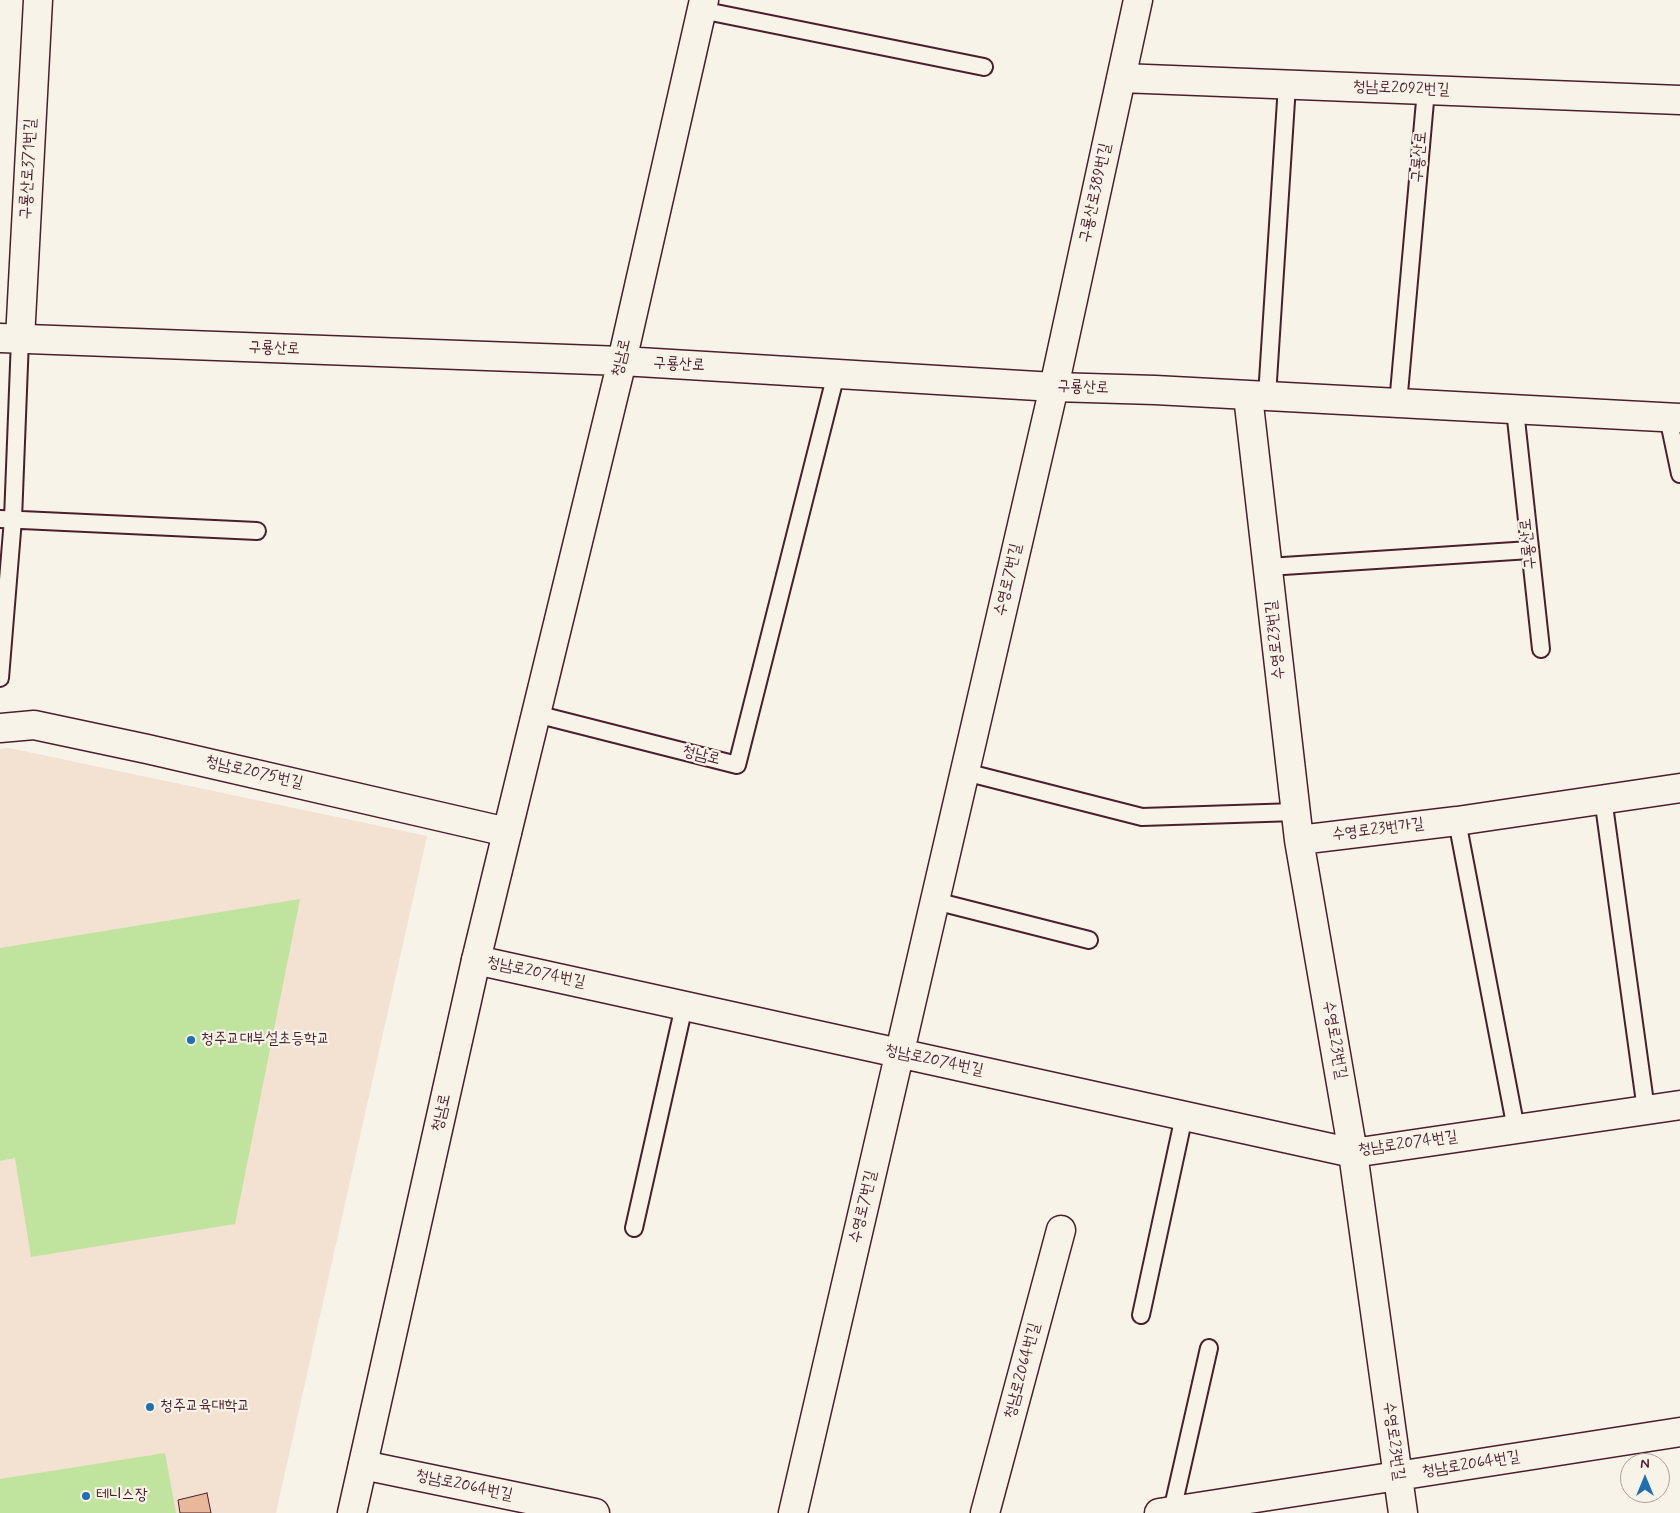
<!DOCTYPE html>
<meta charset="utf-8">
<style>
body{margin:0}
#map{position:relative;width:1680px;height:1513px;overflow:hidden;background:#f7f3e8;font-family:Mynerve,sans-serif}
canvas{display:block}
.north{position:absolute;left:1620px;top:1453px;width:50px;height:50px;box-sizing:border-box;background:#f7f3e8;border:1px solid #b29e9c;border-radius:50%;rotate:0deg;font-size:14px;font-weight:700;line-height:20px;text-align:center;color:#4a1f2b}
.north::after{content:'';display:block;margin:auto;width:18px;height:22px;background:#1f6fb2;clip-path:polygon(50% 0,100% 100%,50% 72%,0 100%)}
</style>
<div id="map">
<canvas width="1680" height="1513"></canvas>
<div class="north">N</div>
</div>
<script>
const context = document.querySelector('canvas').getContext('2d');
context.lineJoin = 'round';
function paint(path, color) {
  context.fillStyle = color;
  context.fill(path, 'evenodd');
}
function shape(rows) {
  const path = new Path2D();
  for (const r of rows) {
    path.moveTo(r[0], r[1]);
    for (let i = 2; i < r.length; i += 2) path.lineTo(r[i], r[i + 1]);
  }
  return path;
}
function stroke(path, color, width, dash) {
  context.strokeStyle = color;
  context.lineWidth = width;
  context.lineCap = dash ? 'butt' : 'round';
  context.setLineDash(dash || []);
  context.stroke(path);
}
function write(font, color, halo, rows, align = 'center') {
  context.font = font + ' Mynerve,"Poor Story",sans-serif';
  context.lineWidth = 4.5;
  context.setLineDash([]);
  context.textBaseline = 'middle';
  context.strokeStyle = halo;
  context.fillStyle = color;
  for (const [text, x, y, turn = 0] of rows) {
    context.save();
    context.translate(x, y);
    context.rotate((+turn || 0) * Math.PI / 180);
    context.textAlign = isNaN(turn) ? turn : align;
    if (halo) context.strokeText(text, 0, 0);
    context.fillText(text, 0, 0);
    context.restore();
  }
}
paint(shape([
 [9,748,427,836,276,1513,0,1513,0,749]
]), '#f3e1d1');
paint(shape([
 [300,899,235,1224,31,1257,15,1158,0,1161,0,948],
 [165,1453,176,1513,0,1513,0,1479]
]), '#c0e49e');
const building = shape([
 [207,1493,211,1513,180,1513,178,1500,207,1493]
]);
paint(building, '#e9b89a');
stroke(building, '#4a1f2b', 1);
const lane = shape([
 [701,10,984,67],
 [1267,396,1287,85],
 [1398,404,1426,90],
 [1515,410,1541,649],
 [1668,417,1680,474],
 [0,519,257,531],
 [1268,567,1530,550],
 [0,678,13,519,20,339],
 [536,714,737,765,836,374],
 [965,772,1142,817,1296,812],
 [1603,798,1646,1110],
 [1457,821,1516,1129],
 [935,901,1089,940],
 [634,1228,684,1006],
 [1141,1315,1184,1116],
 [1172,1511,1209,1348]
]);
const street = shape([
 [1121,78,1680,100],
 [20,339,38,0],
 [1248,396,1299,840,1353,1153,1403,1513],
 [0,728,34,725,147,749,507,832],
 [1299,840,1457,821,1680,788],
 [476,960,1353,1153,1680,1105],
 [363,1465,595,1513],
 [793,1513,1054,387,1138,0],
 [985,1513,1061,1230],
 [1159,1513,1680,1432]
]);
const secondary = shape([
 [0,338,622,361,1054,387,1155,390,1680,418],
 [352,1513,476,960,622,361,704,0]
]);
stroke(lane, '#4a1f2b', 20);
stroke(street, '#4a1f2b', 31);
stroke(secondary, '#4a1f2b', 31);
stroke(lane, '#f7f3e8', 16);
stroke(street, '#f7f3e8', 28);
stroke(secondary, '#f7f3e8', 28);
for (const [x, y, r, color] of [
 [191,1040,5,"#1f6fb2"],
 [150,1407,5,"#1f6fb2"],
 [86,1496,5,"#1f6fb2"]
]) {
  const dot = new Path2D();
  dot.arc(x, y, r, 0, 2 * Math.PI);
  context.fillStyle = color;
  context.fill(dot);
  stroke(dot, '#f7f3e8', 2);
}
write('16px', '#4a1f2b', '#f7f3e8', [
 ["청남로2092번길",1401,89,2],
 ["구룡산로",1420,157,-85],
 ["구룡산로371번길",29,169,-87],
 ["구룡산로389번길",1096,193,-78],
 ["구룡산로",274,349,2],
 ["청남로",622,358,-77],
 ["구룡산로",679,365,3],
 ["구룡산로",1083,388,2],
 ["구룡산로",1529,544,-96],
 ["수영로7번길",1009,580,-77],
 ["수영로23번길",1276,640,-96],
 ["청남로",701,756,14],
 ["청남로2075번길",254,773,13],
 ["수영로23번가길",1378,830,-7],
 ["청남로2074번길",536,973,12],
 ["수영로23번길",1334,1040,80],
 ["청남로2074번길",934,1061,12],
 ["청남로",442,1113,-77],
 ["청남로2074번길",1408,1144,-8],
 ["수영로7번길",864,1207,-77],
 ["청남로2064번길",1023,1371,-75],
 ["수영로23번길",1393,1441,82],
 ["청남로2064번길",1471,1465,-9],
 ["청남로2064번길",464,1486,12]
]);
write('16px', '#4a1f2b', '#f7f3e8', [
 ["청주교대부설초등학교",201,1040],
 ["청주교육대학교",160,1407],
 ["테니스장",96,1496]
], 'left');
</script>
